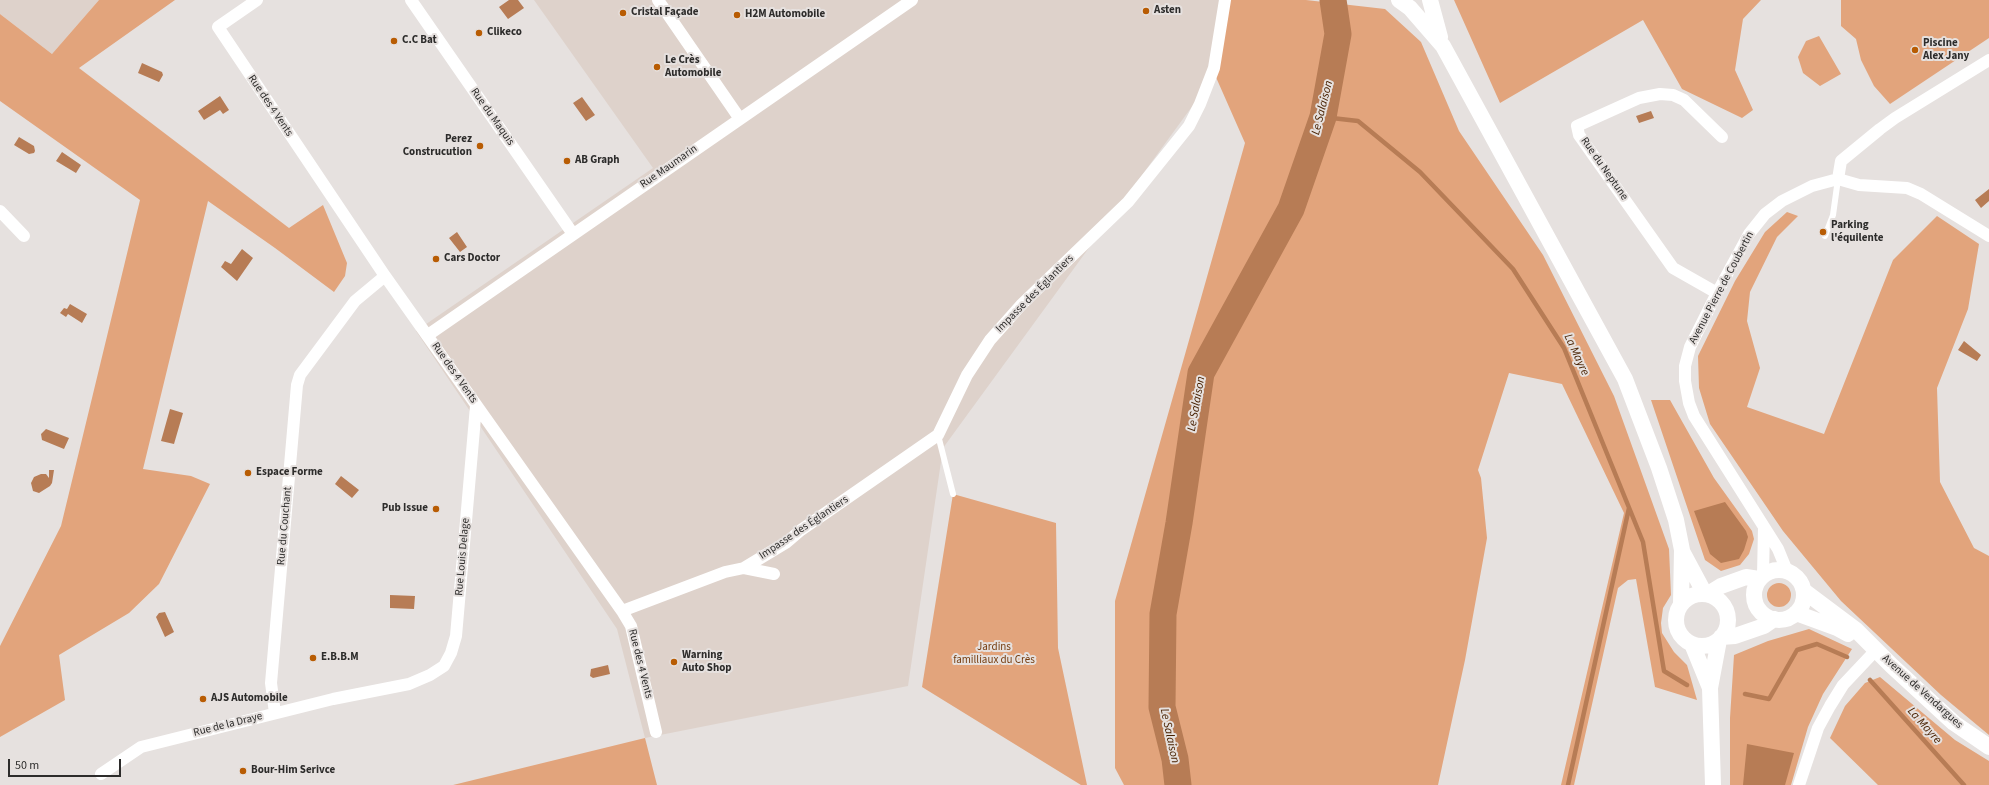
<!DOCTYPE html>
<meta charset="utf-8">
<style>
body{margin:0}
#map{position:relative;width:1989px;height:785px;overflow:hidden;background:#e6e1df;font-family:"Source Sans 3",sans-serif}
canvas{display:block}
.scale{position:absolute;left:8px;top:759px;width:113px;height:18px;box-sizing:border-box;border:2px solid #2d2c2b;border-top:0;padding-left:5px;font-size:12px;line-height:14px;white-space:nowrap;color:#2d2c2b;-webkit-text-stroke:3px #e6e1df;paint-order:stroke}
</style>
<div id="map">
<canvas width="1989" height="785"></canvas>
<div class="scale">50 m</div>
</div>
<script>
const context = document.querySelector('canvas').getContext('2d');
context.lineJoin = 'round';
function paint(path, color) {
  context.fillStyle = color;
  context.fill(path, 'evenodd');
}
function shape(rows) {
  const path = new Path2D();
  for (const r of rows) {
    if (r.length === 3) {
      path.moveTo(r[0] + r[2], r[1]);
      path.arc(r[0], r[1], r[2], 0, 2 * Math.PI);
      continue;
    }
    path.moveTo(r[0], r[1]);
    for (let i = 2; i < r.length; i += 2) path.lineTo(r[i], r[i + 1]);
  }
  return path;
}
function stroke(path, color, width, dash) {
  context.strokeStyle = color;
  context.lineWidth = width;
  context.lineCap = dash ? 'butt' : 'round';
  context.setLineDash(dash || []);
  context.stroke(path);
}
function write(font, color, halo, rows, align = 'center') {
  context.font = font + ' "Source Sans 3",sans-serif';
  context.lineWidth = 4;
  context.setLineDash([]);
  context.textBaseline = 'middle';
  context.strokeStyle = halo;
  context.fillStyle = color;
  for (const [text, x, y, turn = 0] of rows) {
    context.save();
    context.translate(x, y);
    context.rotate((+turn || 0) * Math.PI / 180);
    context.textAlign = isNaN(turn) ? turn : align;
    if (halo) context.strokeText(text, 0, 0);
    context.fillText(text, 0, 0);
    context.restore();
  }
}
paint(shape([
 [0,0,99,0,52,54,0,14],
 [534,0,1230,0,1215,75,943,448,908,686,645,738,617,629,416,331,653,168]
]), '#ded2cb');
paint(shape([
 [99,0,175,0,79,68,289,228,323,205,347,263,345,276,334,292,275,248,208,201,143,469,191,476,210,484,159,584,129,613,59,655,65,700,0,737,0,646,61,526,140,200,0,101,0,14,52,54],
 [1230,0,1306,0,1385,9,1421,42,1459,131,1543,255,1614,396,1669,549,1671,595,1663,608,1661,623,1662,633,1674,652,1687,665,1697,700,1655,687,1636,579,1628,580,1618,588,1574,785,1561,785,1624,513,1562,384,1509,373,1478,470,1481,478,1487,538,1465,660,1438,785,1124,785,1115,768,1115,601,1245,143,1215,75],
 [1454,0,1761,0,1743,19,1735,70,1753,110,1742,118,1682,89,1643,20,1500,103],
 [1841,0,1989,0,1989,38,1890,104,1874,86,1861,60,1856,39,1841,26],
 [1819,36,1841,74,1820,86,1803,73,1798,57,1806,41],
 [1787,212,1798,216,1777,237,1750,292,1747,321,1760,368,1747,407,1824,434,1893,260,1937,216,1979,244,1968,309,1937,388,1940,482,1974,548,1989,556,1989,735,1941,695,1841,601,1783,531,1710,424,1699,388,1698,356,1735,281,1765,232],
 [1651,400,1670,400,1714,478,1752,531,1754,539,1749,554,1740,565,1721,571,1705,560],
 [953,494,1056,523,1058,648,1087,785,1081,785,922,687],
 [1779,595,12],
 [1809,629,1852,649,1823,694,1808,727,1791,785,1730,785,1730,718,1734,655,1768,641],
 [1880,677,1955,740,1989,761,1989,785,1878,785,1830,738,1845,706,1865,683],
 [645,738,657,785,453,785]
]), '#e2a47c');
paint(shape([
 [509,0,518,0,524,8,508,19,499,7],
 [142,63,162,72,163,75,159,82,138,73],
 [220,96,229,110,223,114,220,110,204,120,198,111],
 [582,97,595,115,586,121,573,103],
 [1651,111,1654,118,1639,123,1636,116],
 [19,137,34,146,35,151,34,153,29,154,14,145],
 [62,152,81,165,76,173,56,161],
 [1989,189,1989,201,1981,208,1975,200],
 [457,232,467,247,460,252,449,238],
 [242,249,253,258,237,281,221,267,225,261,231,264],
 [70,304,87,314,82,323,68,314,66,317,60,313,64,308,67,309],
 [1964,341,1981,355,1977,361,1958,350],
 [170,409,183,413,174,444,161,441],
 [46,429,69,438,64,449,42,440,41,434],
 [49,470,54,470,52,483,50,486,39,493,33,491,31,483,34,477,41,474,46,474,49,478],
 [341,476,359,490,352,498,335,484],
 [1725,502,1746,531,1748,537,1744,550,1739,559,1721,563,1710,554,1694,511],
 [390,595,415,596,414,609,390,608],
 [165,612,174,632,165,637,156,617,159,613],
 [608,665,610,674,593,678,590,676,591,669],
 [1747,744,1794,753,1785,785,1743,785]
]), '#b77c55');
stroke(shape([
 [1323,117,1358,121,1420,172,1513,269,1564,348,1643,542,1664,671,1687,685],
 [1870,680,1964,785],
 [1745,694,1769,699,1797,650,1817,644,1847,657],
 [1568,785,1629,508]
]), '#b77c55', 4.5);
stroke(shape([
 [1178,785,1175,759,1162,707,1163,614,1179,523,1201,373,1291,209,1323,117,1338,34,1333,0]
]), '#b77c55', 27);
stroke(shape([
 [1825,236,1833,215,1838,179],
 [938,435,953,494]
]), '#fff', 6);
stroke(shape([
 [257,0,218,27,385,276,622,611,631,626,656,732],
 [411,0,573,234],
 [658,0,740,119],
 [1838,179,1841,161,1880,129,1895,118,1989,60],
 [0,211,24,236],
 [1717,293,1673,268,1579,135,1577,126,1639,98,1660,94,1673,95,1684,100,1722,137],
 [428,335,912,0],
 [744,568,787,542,801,530,938,435,967,375,990,340,1022,304,1128,202,1189,126,1200,104,1214,68,1225,0],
 [1787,571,1778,549,1694,416,1689,403,1685,381,1685,366,1690,347,1717,293,1749,234,1765,214,1782,201,1812,186,1838,179,1859,185,1907,188,1921,194,1989,236],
 [1763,575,1764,528],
 [622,611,725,572,744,568,774,574],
 [275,713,271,683,297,385,300,375,355,301,385,276],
 [101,774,141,747,333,699,409,684,430,675,444,666,451,653,456,636,476,406],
 [1799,785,1818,728,1830,706,1843,685,1876,650]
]), '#fff', 12);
stroke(shape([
 [1399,0,1410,8,1443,46,1625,379,1659,468,1676,520,1682,550,1681,604],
 [1430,0,1440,37],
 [1683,553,1705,594],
 [1779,595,25],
 [1804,591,1856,630,1892,666,1954,723,1989,747],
 [1708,594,1721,586,1746,577,1759,579],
 [1702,620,26],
 [1796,613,1837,628,1848,634],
 [1721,637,1735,636,1764,626,1774,619],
 [1692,644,1710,688],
 [1713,785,1710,688,1719,640]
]), '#fff', 16);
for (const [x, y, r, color] of [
 [1146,11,4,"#b85c03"],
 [623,13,4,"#b85c03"],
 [737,15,4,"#b85c03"],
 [479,33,4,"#b85c03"],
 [394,41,4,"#b85c03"],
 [1915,50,4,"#b85c03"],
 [657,67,4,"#b85c03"],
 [480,146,4,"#b85c03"],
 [567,161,4,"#b85c03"],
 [1823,232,4,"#b85c03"],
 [436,259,4,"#b85c03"],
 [248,473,4,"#b85c03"],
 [436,509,4,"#b85c03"],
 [313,658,4,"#b85c03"],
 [674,662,4,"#b85c03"],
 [203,699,4,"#b85c03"],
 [243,771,4,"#b85c03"]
]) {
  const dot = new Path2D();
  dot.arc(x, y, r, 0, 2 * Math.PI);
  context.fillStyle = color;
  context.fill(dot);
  stroke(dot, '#e6e1df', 1.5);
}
write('bold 11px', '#2d2c2b', '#e6e1df', [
 ["Asten",1154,11],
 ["Cristal Façade",631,13],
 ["H2M Automobile",745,15],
 ["Clikeco",487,33],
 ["C.C Bat",402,41],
 ["Piscine",1923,44],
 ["Alex Jany",1923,57],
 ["Le Crès",665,61],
 ["Automobile",665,74],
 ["Perez",472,140,"right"],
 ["Construcution",472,153,"right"],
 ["AB Graph",575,161],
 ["Parking",1831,226],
 ["l'équilente",1831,239],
 ["Cars Doctor",444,259],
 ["Espace Forme",256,473],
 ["Pub Issue",428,509,"right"],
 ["Warning",682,656],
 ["Auto Shop",682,669],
 ["E.B.B.M",321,658],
 ["AJS Automobile",211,699],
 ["Bour-Him Serivce",251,771]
], 'left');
write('11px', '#2d2c2b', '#e6e1df', [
 ["Rue des 4 Vents",270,106,56],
 ["Rue du Maquis",492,117,55],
 ["Rue Maumarin",669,167,-35],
 ["Rue du Neptune",1604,169,55],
 ["Avenue Pierre de Coubertin",1722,288,-62],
 ["Impasse des Églantiers",1035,294,-45],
 ["Rue des 4 Vents",454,373,55],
 ["Rue du Couchant",285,526,-85],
 ["Impasse des Églantiers",804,528,-34],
 ["Rue Louis Delage",463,557,-85],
 ["Rue des 4 Vents",640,664,76],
 ["Avenue de Vendargues",1922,692,42],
 ["Rue de la Draye",228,725,-14]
]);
write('11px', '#753c0e', '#e6e1df', [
 ["Jardins",994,648],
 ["familliaux du Crès",994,661]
]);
write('italic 12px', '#482101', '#e6e1df', [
 ["Le Salaison",1323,108,-76],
 ["La Mayre",1576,355,65],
 ["Le Salaison",1197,404,-80],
 ["La Mayre",1924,726,48],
 ["Le Salaison",1169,736,78]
]);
</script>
